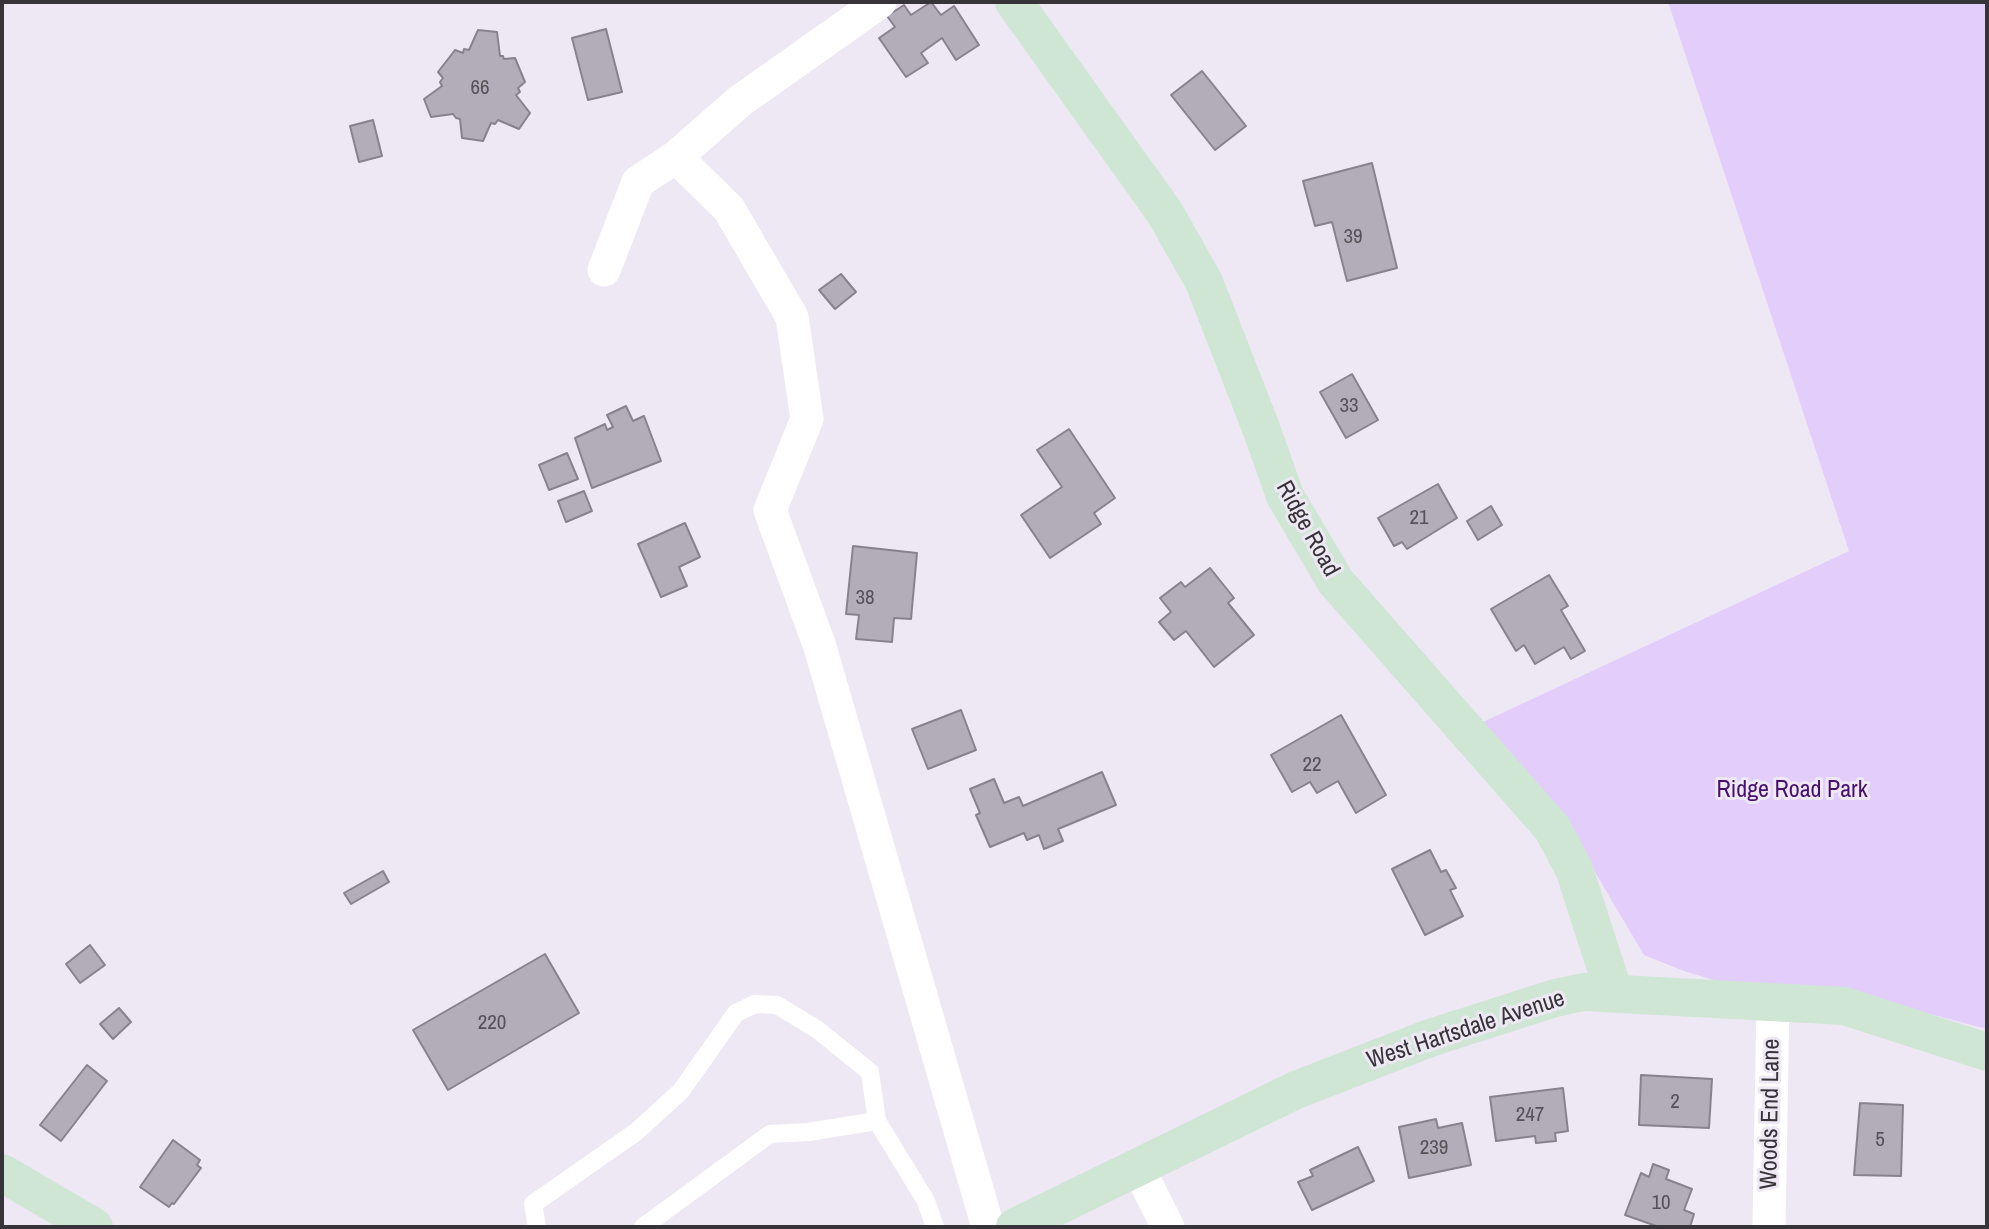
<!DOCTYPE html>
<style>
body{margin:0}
#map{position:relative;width:1989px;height:1229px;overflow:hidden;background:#eee8f5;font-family:"Archivo Narrow",sans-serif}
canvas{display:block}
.frame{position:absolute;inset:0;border:4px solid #363439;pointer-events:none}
</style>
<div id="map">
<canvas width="1989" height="1229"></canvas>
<div class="frame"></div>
</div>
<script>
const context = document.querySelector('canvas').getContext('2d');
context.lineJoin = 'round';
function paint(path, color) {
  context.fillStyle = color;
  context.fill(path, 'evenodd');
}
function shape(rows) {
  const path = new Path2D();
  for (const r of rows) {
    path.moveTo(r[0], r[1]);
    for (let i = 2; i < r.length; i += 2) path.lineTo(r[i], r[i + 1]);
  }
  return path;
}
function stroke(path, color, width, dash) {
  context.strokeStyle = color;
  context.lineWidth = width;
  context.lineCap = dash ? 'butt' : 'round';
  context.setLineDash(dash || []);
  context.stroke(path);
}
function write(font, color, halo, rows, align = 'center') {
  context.font = font + ' "Archivo Narrow",sans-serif';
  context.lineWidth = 6;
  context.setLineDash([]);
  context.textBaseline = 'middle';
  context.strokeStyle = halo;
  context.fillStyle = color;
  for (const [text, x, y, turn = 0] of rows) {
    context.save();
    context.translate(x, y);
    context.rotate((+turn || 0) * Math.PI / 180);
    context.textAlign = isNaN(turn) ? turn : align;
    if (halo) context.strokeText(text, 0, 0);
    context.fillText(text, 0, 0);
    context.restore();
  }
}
paint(shape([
 [1668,2,1987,2,1987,1029,1870,998,1727,984,1684,971,1644,955,1579,845,1483,722,1849,551]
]), '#e2cdfb');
const building = shape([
 [931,2,941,15,954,6,979,45,956,60,942,38,921,53,928,63,906,77,879,38,895,27,887,16,904,5,911,15,931,2],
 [606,29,622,92,588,100,572,38,606,29],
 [478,30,497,32,500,56,503,56,504,59,515,58,525,82,518,88,520,92,516,95,530,113,519,129,498,120,495,124,491,123,483,141,462,138,460,119,456,118,453,114,431,117,424,99,442,86,440,82,443,78,438,72,455,50,463,53,464,49,469,50,478,30],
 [1202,71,1246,126,1215,150,1171,95,1202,71],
 [373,120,382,156,359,162,350,126,373,120],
 [1372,163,1397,268,1347,281,1332,222,1315,226,1303,181,1372,163],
 [841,274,856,292,835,309,819,290,841,274],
 [1352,374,1378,420,1346,438,1320,392,1352,374],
 [626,406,633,421,644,416,661,461,592,488,575,438,605,424,607,430,613,427,607,415,626,406],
 [1069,429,1115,498,1094,513,1101,524,1050,558,1021,515,1062,487,1037,450,1069,429],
 [567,453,578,479,549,490,539,465,567,453],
 [1438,484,1457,518,1407,549,1402,542,1394,546,1378,518,1438,484],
 [584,491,592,511,566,522,558,501,584,491],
 [1491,506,1502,525,1478,540,1467,521,1491,506],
 [685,523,700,557,679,567,687,586,661,597,638,544,685,523],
 [853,546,917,553,911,619,894,618,892,642,856,639,859,615,846,614,853,546],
 [1210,568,1234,598,1228,603,1254,635,1214,667,1186,631,1174,640,1159,622,1171,612,1160,598,1181,582,1185,587,1210,568],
 [1549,575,1568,606,1561,610,1585,651,1571,659,1564,647,1535,664,1524,645,1516,651,1491,609,1549,575],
 [961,710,976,750,928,769,912,729,961,710],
 [1341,715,1386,795,1356,813,1338,781,1317,793,1310,782,1292,792,1271,755,1341,715],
 [1102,772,1116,805,1058,829,1063,841,1044,849,1039,835,1027,840,1024,833,990,847,976,815,980,813,970,789,994,779,1004,803,1019,797,1023,806,1102,772],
 [1430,850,1441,872,1446,870,1456,888,1450,890,1463,916,1425,935,1392,869,1430,850],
 [383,871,389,882,351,904,344,893,383,871],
 [90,945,105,965,80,983,66,964,90,945],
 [545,954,579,1013,448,1090,413,1030,545,954],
 [119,1008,131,1022,113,1039,100,1024,119,1008],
 [87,1065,107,1081,61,1141,40,1125,87,1065],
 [1641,1075,1712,1079,1709,1128,1639,1125,1641,1075],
 [1563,1088,1568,1131,1555,1133,1556,1141,1536,1143,1535,1136,1496,1141,1490,1097,1563,1088],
 [1860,1103,1903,1105,1901,1176,1854,1175,1860,1103],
 [1436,1119,1438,1128,1462,1123,1471,1165,1409,1178,1399,1127,1436,1119],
 [173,1140,200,1160,197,1165,201,1168,174,1204,172,1203,169,1207,140,1187,173,1140],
 [1358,1147,1374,1181,1312,1210,1298,1182,1313,1176,1310,1170,1358,1147],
 [1653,1164,1669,1170,1666,1179,1692,1189,1684,1210,1694,1214,1690,1227,1659,1227,1625,1215,1641,1173,1649,1177,1653,1164]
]);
paint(building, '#b2adb9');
stroke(building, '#87828e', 2);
stroke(shape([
 [537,1227,533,1204,636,1132,681,1091,736,1013,755,1004,777,1005,818,1030,870,1072,877,1121,926,1201,935,1227],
 [643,1227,770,1134,808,1132,877,1121]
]), '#fff', 18);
stroke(shape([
 [676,157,729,209,792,317,807,419,770,510,820,647,988,1227],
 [604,270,638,182,676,157,740,101,880,2],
 [1138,1168,1168,1227],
 [1769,1227,1773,1001]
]), '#fff', 33);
stroke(shape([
 [1014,2,1165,213,1204,282,1261,428,1285,496,1336,582,1552,828,1574,869,1614,993],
 [2,1173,94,1227],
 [1015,1227,1296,1090,1430,1038,1555,998,1584,992,1844,1006,1987,1052]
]), '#d0e6d4', 38);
write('21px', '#555259', null, [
 ["66",480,88],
 ["39",1353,237],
 ["33",1349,406],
 ["21",1419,518],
 ["38",865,598],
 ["22",1312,765],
 ["220",492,1023],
 ["2",1675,1102],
 ["247",1530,1115],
 ["5",1880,1140],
 ["239",1434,1148],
 ["10",1661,1203]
]);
write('24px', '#363439', '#eee8f5', [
 ["Ridge Road",1307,529,61],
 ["West Hartsdale Avenue",1466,1030,-18],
 ["Woods End Lane",1771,1114,-89]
]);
write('24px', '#48106e', '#eee8f5', [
 ["Ridge Road Park",1792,791]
]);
</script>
